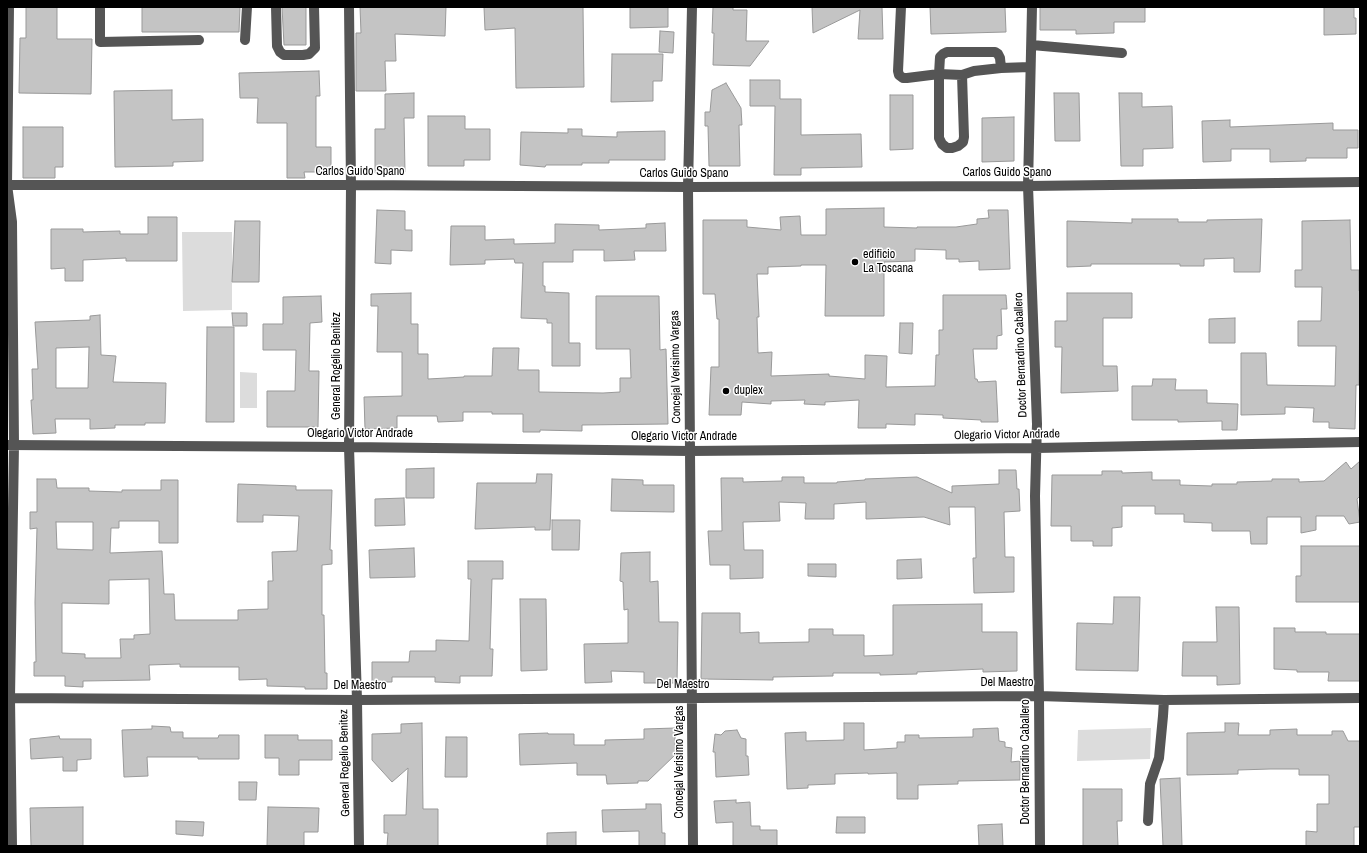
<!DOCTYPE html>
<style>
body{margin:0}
#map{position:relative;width:1367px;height:853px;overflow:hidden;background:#fff;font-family:"Archivo Narrow",sans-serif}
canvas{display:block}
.frame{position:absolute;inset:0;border:8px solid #000;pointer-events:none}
</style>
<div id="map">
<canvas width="1367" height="853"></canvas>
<div class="frame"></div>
</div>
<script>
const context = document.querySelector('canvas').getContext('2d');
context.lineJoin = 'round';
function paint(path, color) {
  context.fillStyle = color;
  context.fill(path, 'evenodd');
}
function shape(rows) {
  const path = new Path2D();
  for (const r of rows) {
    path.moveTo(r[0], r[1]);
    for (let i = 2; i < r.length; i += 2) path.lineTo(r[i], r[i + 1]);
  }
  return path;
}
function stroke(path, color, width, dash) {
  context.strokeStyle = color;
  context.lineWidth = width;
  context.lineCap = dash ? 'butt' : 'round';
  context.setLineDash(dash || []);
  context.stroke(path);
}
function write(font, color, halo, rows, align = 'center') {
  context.font = font + ' "Archivo Narrow",sans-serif';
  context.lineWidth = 3;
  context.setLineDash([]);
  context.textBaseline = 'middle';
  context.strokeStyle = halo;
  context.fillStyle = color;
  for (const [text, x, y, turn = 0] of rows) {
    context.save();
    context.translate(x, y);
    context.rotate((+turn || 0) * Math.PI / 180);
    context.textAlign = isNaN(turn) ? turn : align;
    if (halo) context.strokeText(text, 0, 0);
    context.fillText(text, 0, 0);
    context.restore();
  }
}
paint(shape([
 [182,232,232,232,232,310,183,311],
 [240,372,257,373,257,408,240,408],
 [1151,728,1150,759,1077,761,1078,730]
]), '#dcdcdc');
const building = shape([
 [26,7,57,7,57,39,92,39,91,94,19,93,20,38,26,38,26,7],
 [142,7,240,7,239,32,142,32,142,7],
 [282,7,306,7,306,45,284,45,282,7],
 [360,7,446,7,445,36,395,34,396,61,385,61,386,91,356,91,356,33,361,33,360,7],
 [484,7,583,7,584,87,516,88,515,28,485,30,484,7],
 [630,7,668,7,668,27,630,28,630,7],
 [713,7,733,7,733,10,747,10,746,41,769,41,750,66,713,65,714,33,712,33,713,7],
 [812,7,882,7,883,39,858,39,860,10,813,33,812,7],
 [930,7,1005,7,1006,32,931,34,930,7],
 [1040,7,1145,7,1145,22,1114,22,1114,33,1076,34,1076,30,1040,30,1040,7],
 [1324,7,1354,7,1354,18,1356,18,1356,34,1324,35,1324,7],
 [660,31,674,32,673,53,659,52,660,31],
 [612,54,663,54,662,81,653,81,653,101,611,102,612,54],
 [319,71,320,96,316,96,316,147,331,147,331,172,304,172,305,178,287,178,287,123,257,123,258,98,240,98,239,73,319,71],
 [750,80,780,80,780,99,801,99,801,135,861,134,862,167,801,168,801,175,774,175,775,106,750,106,750,80],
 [726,83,741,108,742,125,739,125,740,166,709,166,708,126,705,126,705,112,710,112,712,90,726,83],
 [172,90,172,120,203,119,203,161,173,162,173,166,115,167,114,91,172,90],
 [414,93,414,118,404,118,405,172,375,173,375,129,385,129,385,94,414,93],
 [1054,93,1079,93,1080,141,1055,141,1054,93],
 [1119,93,1142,93,1142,107,1172,106,1173,148,1143,149,1143,166,1121,166,1119,93],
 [890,95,913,95,913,149,890,150,890,95],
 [428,116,465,116,465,129,490,129,490,160,464,160,464,166,428,166,428,116],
 [1014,117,1014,161,982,162,982,118,1014,117],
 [1230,120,1230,127,1333,123,1333,130,1358,130,1358,148,1347,148,1347,158,1306,158,1306,161,1270,162,1270,149,1231,149,1231,161,1203,162,1202,121,1230,120],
 [23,127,63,127,63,167,55,167,55,178,23,178,23,127],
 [568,129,582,129,582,136,617,137,617,132,665,131,665,160,609,160,609,163,582,163,582,165,546,165,545,167,520,165,521,132,568,133,568,129],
 [884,208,884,227,917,228,917,227,956,227,977,224,977,219,989,218,988,210,1008,210,1010,269,979,270,979,261,959,262,959,259,946,259,946,250,915,249,915,261,884,262,884,316,825,316,826,265,801,265,801,266,768,267,768,274,757,274,759,317,757,317,758,353,772,352,771,376,829,374,829,376,865,379,865,355,887,356,886,387,935,386,936,355,939,355,939,330,943,330,943,295,1006,295,1007,309,1001,309,1002,335,997,336,997,349,973,349,975,379,977,379,978,382,996,381,998,422,981,422,981,420,943,418,943,415,915,414,915,425,886,424,886,428,858,428,859,400,825,402,825,405,804,404,805,400,771,401,771,404,742,402,741,415,709,415,711,367,719,367,719,319,717,319,715,294,703,294,703,220,747,220,747,227,781,230,780,217,800,216,801,235,826,235,826,209,884,208],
 [377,210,405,211,405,230,412,230,412,251,391,250,391,264,375,263,377,210],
 [148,217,177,217,177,261,126,261,126,258,83,260,83,281,65,281,65,268,51,269,51,229,83,229,83,232,120,231,120,234,148,234,148,217],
 [1132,219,1178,219,1178,222,1207,222,1207,220,1262,219,1260,272,1234,272,1234,258,1204,259,1204,266,1180,266,1180,264,1091,264,1091,266,1067,267,1067,221,1132,223,1132,219],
 [1350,220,1351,270,1359,270,1359,291,1360,291,1359,385,1356,385,1355,429,1329,428,1329,422,1313,422,1314,408,1285,407,1285,414,1241,415,1241,353,1266,353,1267,385,1335,386,1336,346,1298,346,1298,321,1321,321,1322,287,1295,287,1295,270,1302,270,1302,221,1350,220],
 [235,221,260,221,259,282,232,282,235,221],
 [665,223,666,251,634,251,635,260,604,261,604,250,573,250,573,262,543,262,543,286,545,286,545,292,569,293,569,343,580,343,580,366,552,366,552,323,547,323,547,319,521,318,523,263,515,263,514,259,485,260,485,264,450,265,451,226,485,226,485,240,514,239,514,244,555,243,555,224,599,225,599,230,646,228,646,224,665,223],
 [411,293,411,324,418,324,418,354,428,354,428,379,464,377,464,376,492,376,493,348,519,348,518,370,539,370,539,392,603,393,620,392,620,378,631,378,630,349,596,349,596,296,659,296,660,350,666,349,668,424,582,425,582,431,540,430,540,432,523,432,523,414,492,414,492,412,463,412,463,421,438,422,437,416,397,416,397,428,365,429,364,397,402,396,402,352,377,352,378,306,371,306,371,294,411,293],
 [1067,293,1132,293,1132,318,1103,318,1103,366,1117,366,1118,391,1061,393,1062,347,1055,347,1055,321,1067,321,1067,293],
 [321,296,322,322,310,323,309,371,319,371,318,427,267,427,267,391,295,391,296,350,263,350,263,324,283,324,283,297,321,296],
 [232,313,247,313,247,326,233,326,232,313],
 [100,315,101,355,116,356,113,382,166,383,165,423,145,423,145,425,115,425,115,428,90,429,90,419,55,419,56,433,33,434,31,400,33,400,32,369,38,369,35,322,90,320,90,316,100,315],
 [89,347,88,388,56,388,56,348,89,347],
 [1235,318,1235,343,1209,343,1209,319,1235,318],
 [900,323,913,323,912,354,899,353,900,323],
 [207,327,234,327,234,422,206,422,207,327],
 [1153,379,1176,379,1175,390,1207,390,1207,403,1238,404,1237,430,1222,430,1222,421,1178,422,1178,420,1132,420,1132,386,1152,386,1153,379],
 [1360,461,1360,496,1357,499,1360,522,1349,524,1344,516,1316,516,1316,530,1301,533,1301,517,1267,517,1267,544,1251,544,1250,531,1212,531,1212,523,1184,522,1184,514,1155,514,1155,506,1122,506,1122,527,1112,528,1112,546,1093,546,1093,541,1071,541,1071,526,1051,526,1052,475,1102,475,1102,471,1122,471,1122,473,1152,472,1152,480,1180,480,1180,485,1212,486,1212,484,1237,484,1237,482,1272,481,1272,479,1299,479,1299,482,1324,481,1346,462,1351,469,1360,461],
 [434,468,434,498,406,498,406,469,434,468],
 [999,470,1016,470,1017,489,1019,489,1020,511,1004,512,1005,557,1014,557,1014,592,974,593,973,558,976,558,975,507,949,507,950,525,924,517,866,519,866,502,834,504,834,519,805,519,806,503,779,502,780,521,743,522,744,550,763,550,763,578,730,579,730,565,710,565,708,531,722,531,721,478,743,478,743,482,782,481,782,477,804,477,804,483,837,483,837,482,865,480,865,479,917,477,952,493,952,486,999,484,999,470],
 [537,474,552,474,550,530,535,530,535,527,475,529,477,483,536,483,537,474],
 [37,479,56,479,57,488,89,488,89,491,122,492,122,490,161,490,161,480,178,480,178,543,159,543,159,521,119,521,119,528,111,528,110,553,162,551,164,594,174,594,175,620,238,620,238,610,268,609,268,581,273,581,272,552,297,551,299,516,263,515,263,522,237,522,238,484,296,486,296,490,332,490,330,550,332,550,332,564,322,565,322,615,324,615,325,673,327,673,327,689,305,689,305,687,267,686,267,679,239,680,239,667,180,667,180,664,149,665,150,680,83,681,83,687,65,686,65,676,34,676,34,662,36,662,35,602,37,528,30,529,30,512,37,512,37,479],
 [56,522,93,522,93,550,57,549,56,522],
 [149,579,150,634,134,635,134,639,120,639,121,658,85,658,85,654,62,653,62,603,109,604,109,580,149,579],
 [612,479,643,480,643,485,674,485,674,512,611,511,612,479],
 [404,498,405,525,375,526,375,499,404,498],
 [552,520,580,520,579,550,552,550,552,520],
 [1301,546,1360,546,1360,602,1296,602,1296,576,1301,576,1301,546],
 [414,548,415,577,370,578,369,550,414,548],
 [650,552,650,582,658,581,659,622,678,622,677,683,644,683,644,672,611,671,612,682,585,683,584,644,628,643,628,609,624,610,623,582,620,581,621,553,650,552],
 [921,559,922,578,897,579,897,560,921,559],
 [468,561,503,561,503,579,492,579,490,649,493,649,492,676,460,676,460,683,435,682,435,677,392,677,392,682,372,682,372,662,409,662,410,651,436,651,436,640,469,641,471,579,468,579,468,561],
 [808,564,836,564,836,577,808,576,808,564],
 [1114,597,1140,597,1138,671,1076,670,1077,623,1113,624,1114,597],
 [520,599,546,599,547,670,521,671,520,599],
 [982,604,982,632,1017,632,1017,671,983,672,983,669,917,672,917,674,880,675,880,673,833,673,833,676,773,677,773,680,701,679,702,613,740,613,740,633,759,632,759,643,809,642,809,629,833,629,833,635,864,635,864,656,893,655,893,605,982,604],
 [1216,607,1239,607,1240,684,1217,685,1217,676,1182,676,1183,642,1217,642,1216,607],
 [1274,628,1295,628,1295,632,1326,632,1326,634,1360,634,1360,681,1328,681,1329,672,1297,672,1297,670,1274,669,1274,628],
 [422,723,423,809,438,809,438,846,387,846,388,833,384,833,384,815,406,815,408,768,392,782,372,760,372,734,401,733,401,724,422,723],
 [844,723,864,723,864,750,897,748,897,742,905,742,905,735,919,735,919,738,973,737,973,729,998,728,999,741,1005,742,1005,747,1012,748,1011,762,1020,761,1020,780,958,781,958,784,918,785,918,799,897,799,897,773,868,774,868,773,835,774,835,784,808,785,808,788,787,789,785,733,806,732,806,741,844,740,844,723],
 [1225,723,1239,723,1238,735,1270,735,1270,730,1297,729,1297,735,1332,735,1332,731,1343,731,1348,741,1360,741,1360,827,1354,827,1354,846,1306,846,1306,831,1317,832,1317,804,1329,804,1329,775,1299,775,1299,769,1270,769,1238,770,1238,774,1187,775,1187,733,1225,732,1225,723],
 [152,726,170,727,171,732,183,732,183,738,218,738,219,735,239,735,239,759,198,759,198,757,147,757,148,776,124,777,122,730,152,729,152,726],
 [675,728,675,755,648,781,638,781,638,783,607,784,606,775,577,775,577,763,520,765,519,734,548,733,548,734,574,734,574,745,605,745,605,740,644,739,644,729,675,728],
 [737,730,741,738,746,739,746,756,748,756,749,775,716,777,715,752,713,752,715,734,721,735,725,731,737,730],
 [265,735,298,735,298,740,332,740,332,760,299,760,299,775,279,775,279,758,265,758,265,735],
 [59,736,60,739,91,739,91,759,77,760,77,771,63,771,63,757,31,759,30,739,59,736],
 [446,737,467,737,467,777,445,777,446,737],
 [1180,778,1182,846,1163,846,1160,779,1180,778],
 [239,782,257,782,256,800,239,800,239,782],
 [1083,789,1122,789,1122,821,1117,821,1118,846,1083,846,1083,789],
 [736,800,736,803,750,802,751,826,760,826,760,830,777,830,777,846,733,846,733,822,716,823,714,801,736,800],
 [646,804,661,804,662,833,665,833,665,846,639,846,639,831,603,832,602,810,646,809,646,804],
 [83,807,83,846,31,846,30,808,83,807],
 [268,807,319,808,318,832,304,832,304,846,267,846,268,807],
 [837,817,865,817,865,833,836,833,837,817],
 [176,821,204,822,203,836,176,834,176,821],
 [1002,824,1003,846,979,846,978,825,1002,824],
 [576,832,576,846,547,846,547,833,576,832]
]);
paint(building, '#c4c4c4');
stroke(building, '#999', 1);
stroke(shape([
 [9,7,7,185,12,222,14,445,10,698,12,846],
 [100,7,100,42,199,40],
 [276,7,277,46,280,52,284,55,303,55,309,54,315,48,314,7],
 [349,7,351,185,349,447,357,700,359,846],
 [692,7,688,187,693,846],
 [901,7,898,71,899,75,903,78,907,78,939,74,962,75,974,71,1001,68,1000,58,998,54,995,52,947,52,943,54,940,57,939,74,939,138,942,144,947,148,952,148,958,146,963,142,964,137,962,75],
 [1032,7,1028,186,1037,424,1035,496,1039,696,1040,846],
 [245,40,247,7],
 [1032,45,1122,53],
 [1001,68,1030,67],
 [7,185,351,185,688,187,1028,186,1360,182],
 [7,445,349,447,690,451,1036,448,1360,442],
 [7,698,357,700,1039,696,1164,700,1360,698],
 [1148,821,1150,784,1159,758,1163,716,1164,700]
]), '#555', 10);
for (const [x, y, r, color] of [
 [855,262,4,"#000"],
 [726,391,4,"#000"]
]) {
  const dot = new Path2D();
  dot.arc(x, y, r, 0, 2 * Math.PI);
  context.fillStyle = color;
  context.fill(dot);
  stroke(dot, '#fff', 1.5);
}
write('12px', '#000', '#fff', [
 ["Carlos Guido Spano",360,172],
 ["Carlos Guido Spano",1007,173],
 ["Carlos Guido Spano",684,174],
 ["Doctor Bernardino Caballero",1021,355,-92],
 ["General Rogelio Benitez",337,366,-90],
 ["Concejal Verisimo Vargas",676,367,-91],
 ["Olegario Victor Andrade",360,434],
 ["Olegario Victor Andrade",1007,435,-1],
 ["Olegario Victor Andrade",684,437],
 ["Del Maestro",1007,683],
 ["Del Maestro",683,685],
 ["Del Maestro",360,686],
 ["Concejal Verisimo Vargas",680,762,-90],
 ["Doctor Bernardino Caballero",1026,762,-90],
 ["General Rogelio Benitez",345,763,-91]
]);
write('12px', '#000', '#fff', [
 ["edificio",863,255],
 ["La Toscana",863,269],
 ["duplex",734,391]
], 'left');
</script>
